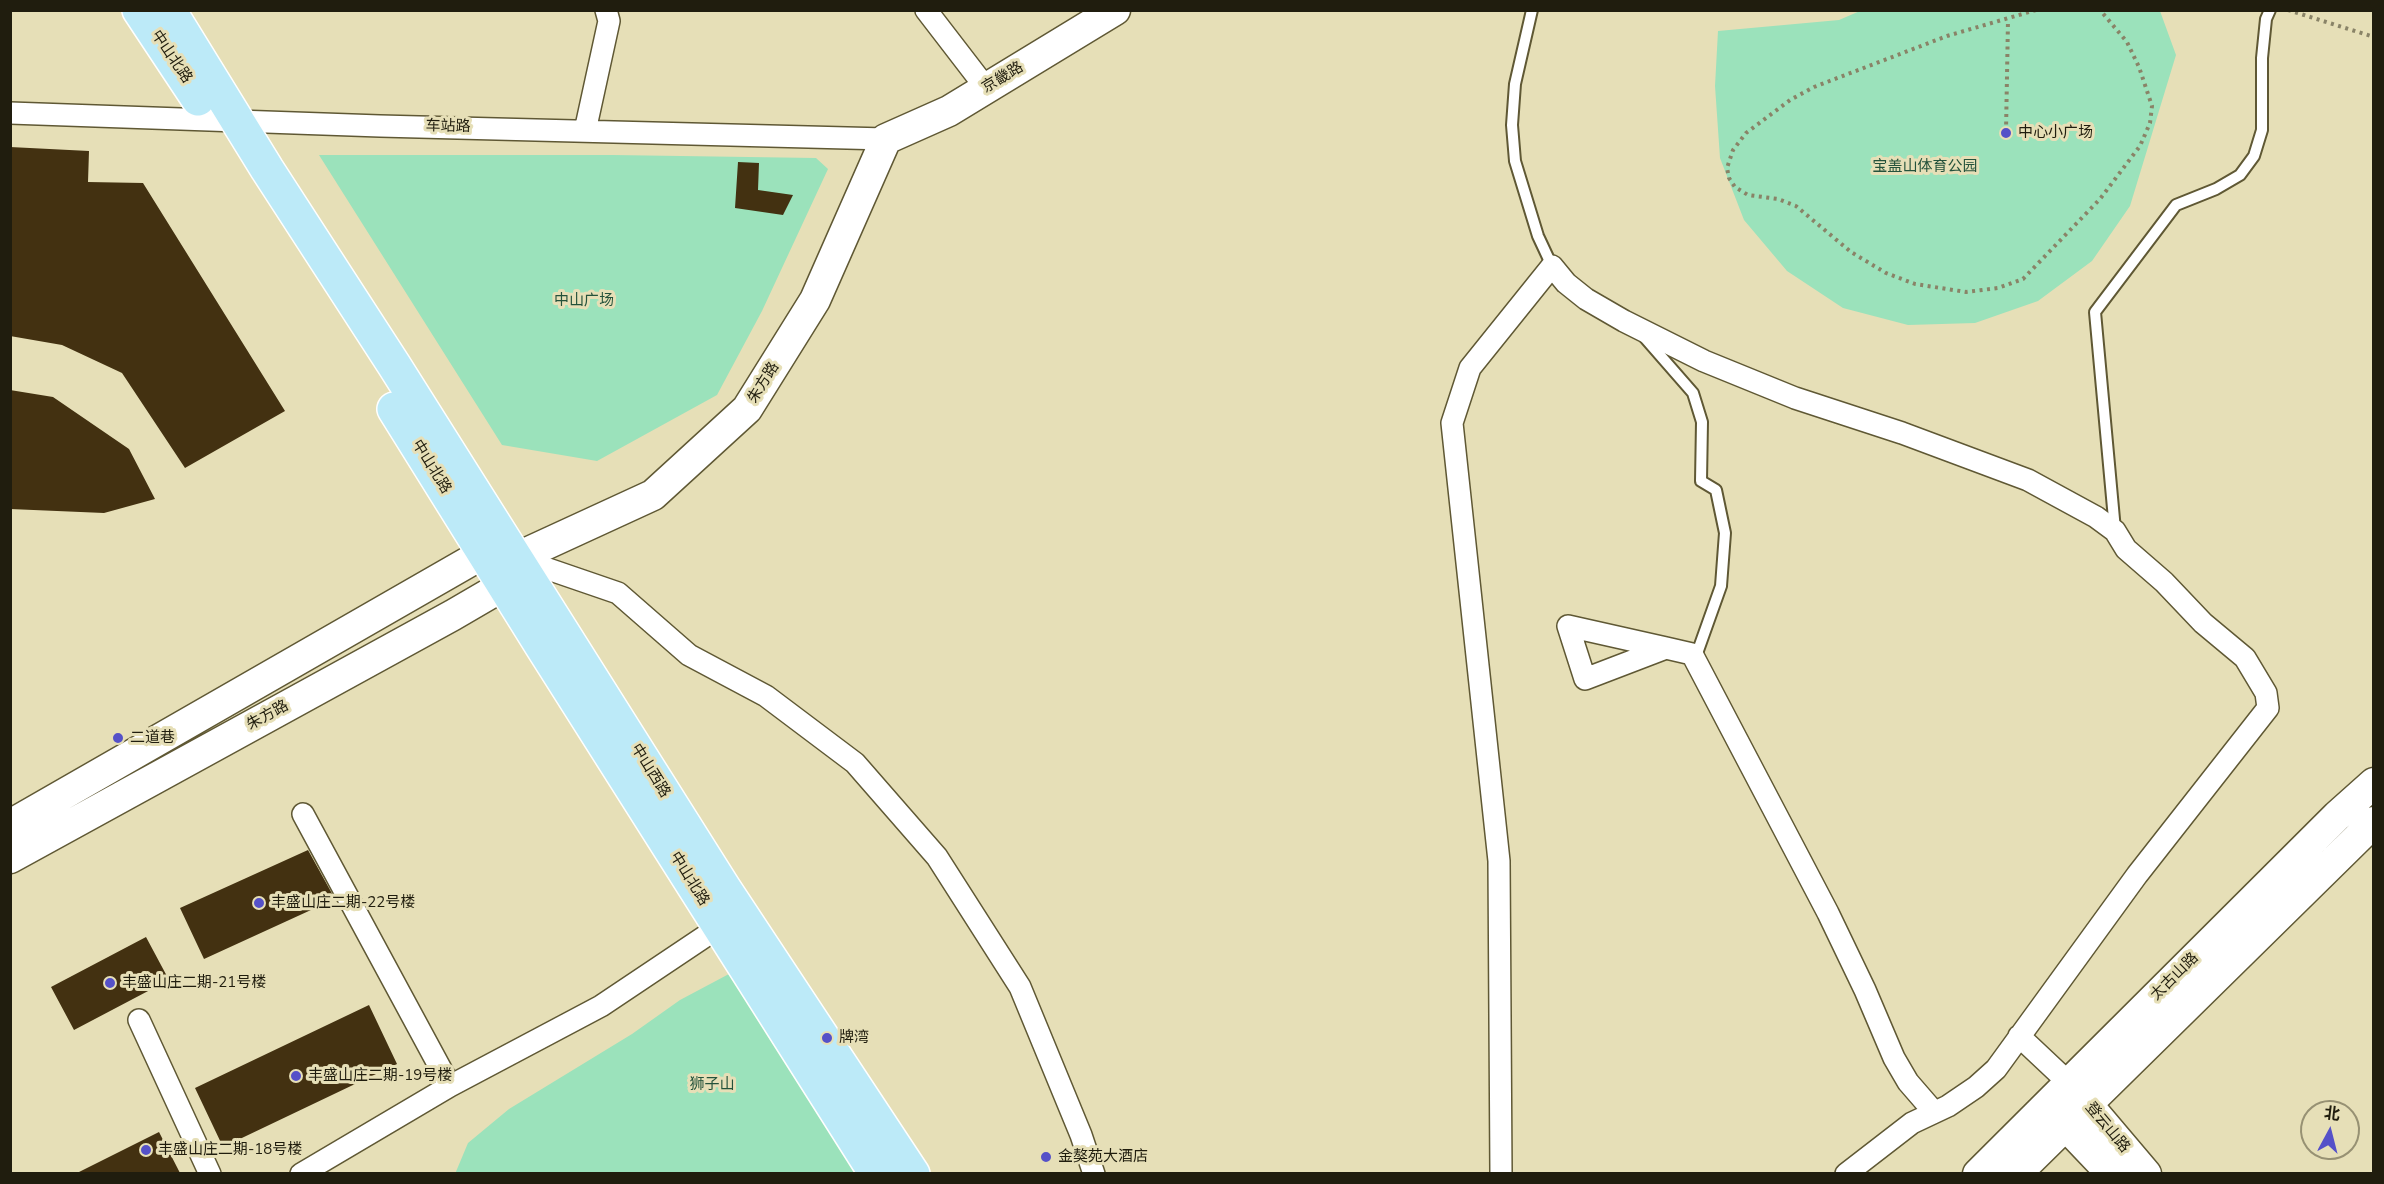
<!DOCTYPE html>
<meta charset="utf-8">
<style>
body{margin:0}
#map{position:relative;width:2384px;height:1184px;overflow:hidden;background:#e6dfb7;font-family:"Nunito Sans","Noto Sans SC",sans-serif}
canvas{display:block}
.frame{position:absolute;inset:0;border:12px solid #201d0e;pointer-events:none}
.north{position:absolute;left:2300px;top:1100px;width:60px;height:60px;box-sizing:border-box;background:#e6dfb7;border:2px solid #979173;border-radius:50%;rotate:7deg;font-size:16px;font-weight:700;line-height:24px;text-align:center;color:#201d0e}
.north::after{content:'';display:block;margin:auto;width:21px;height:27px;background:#5551c8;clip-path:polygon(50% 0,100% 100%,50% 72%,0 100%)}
</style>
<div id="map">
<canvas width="2384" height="1184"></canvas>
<div class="frame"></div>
<div class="north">北</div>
</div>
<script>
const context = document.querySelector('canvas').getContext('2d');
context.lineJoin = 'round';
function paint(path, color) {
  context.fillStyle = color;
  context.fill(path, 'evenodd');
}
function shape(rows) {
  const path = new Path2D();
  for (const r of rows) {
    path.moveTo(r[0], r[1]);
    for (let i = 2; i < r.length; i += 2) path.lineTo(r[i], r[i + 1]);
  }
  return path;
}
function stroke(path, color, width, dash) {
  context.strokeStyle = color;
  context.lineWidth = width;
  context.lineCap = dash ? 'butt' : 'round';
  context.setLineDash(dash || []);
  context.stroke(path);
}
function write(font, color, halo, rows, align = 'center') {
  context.font = font + ' "Nunito Sans","Noto Sans SC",sans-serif';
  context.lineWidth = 6;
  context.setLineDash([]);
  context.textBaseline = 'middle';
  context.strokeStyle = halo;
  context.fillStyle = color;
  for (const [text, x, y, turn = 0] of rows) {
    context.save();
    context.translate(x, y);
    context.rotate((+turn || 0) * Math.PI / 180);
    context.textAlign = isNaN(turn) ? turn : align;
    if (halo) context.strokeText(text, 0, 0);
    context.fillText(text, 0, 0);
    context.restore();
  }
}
paint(shape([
 [1860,11,2160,11,2176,55,2130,206,2092,261,2038,301,1975,323,1908,325,1843,308,1787,271,1744,220,1720,158,1715,86,1718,31,1839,20],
 [319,155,613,155,816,158,828,169,762,311,717,395,597,461,502,445],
 [744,966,865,1174,455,1174,468,1143,509,1109,632,1034,680,1000]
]), '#9be2bb');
paint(shape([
 [10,147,89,151,88,182,143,183,285,411,185,468,122,373,62,345,10,336],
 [738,162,759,163,758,190,793,195,783,215,735,208],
 [10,390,53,397,129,449,155,499,104,513,10,509],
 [308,850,335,899,204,959,180,908],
 [146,937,169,980,74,1030,51,987],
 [369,1005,397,1064,223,1147,195,1088],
 [159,1132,180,1173,77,1173]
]), '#433111');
const lane = shape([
 [1532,10,1515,84,1512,125,1515,161,1538,236,1552,266],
 [1645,338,1693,393,1702,422,1701,481,1716,490,1725,533,1721,586,1695,659],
 [2115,530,2095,312,2176,205,2216,189,2240,175,2254,156,2262,130,2262,58,2266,19,2270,10]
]);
const street = shape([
 [926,10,986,88],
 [10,113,380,126,886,139],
 [585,131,609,21,606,10],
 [516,558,618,593,689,655,766,696,855,763,937,857,1020,987,1081,1135,1094,1174],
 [1666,648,1585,679,1568,626,1666,648,1692,654,1828,913,1865,990,1894,1058,1908,1082,1934,1112],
 [303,814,450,1086],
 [139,1020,210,1174],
 [2019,1036,2069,1083],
 [301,1174,450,1086,601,1006,719,927],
 [1501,1174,1499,861,1452,423,1470,368,1552,266,1566,283,1586,299,1624,321,1704,361,1795,398,1902,433,2028,480,2096,517,2115,531,2126,549,2164,582,2203,623,2245,658,2266,693,2268,708,2137,875,1996,1069,1976,1087,1948,1106,1912,1123,1846,1174]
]);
const secondary = shape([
 [516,558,653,495,747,409,815,300,886,139,949,111,1115,10],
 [10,825,505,541],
 [10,858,453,615,525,573],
 [2074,1089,2146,1174],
 [2051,1110,2112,1174],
 [1978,1174,2337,816,2374,783],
 [2016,1174,2374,822]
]);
const primary = shape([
 [139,10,198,99],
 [169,10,267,169,394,365,724,888,913,1174],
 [394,409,541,645,876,1174]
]);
stroke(lane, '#5f5834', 14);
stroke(street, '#5f5834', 24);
stroke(secondary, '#5f5834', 33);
stroke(primary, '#fff', 36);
stroke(shape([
 [2036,10,1947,36,1814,87,1790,100,1746,133,1733,150,1727,168,1729,178,1735,187,1748,195,1778,199,1796,206,1851,252,1886,273,1915,284,1966,292,1998,288,2023,279,2100,199,2140,146,2150,123,2152,106,2139,67,2127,42,2100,10],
 [2288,10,2374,37],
 [2006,132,2008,20]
]), '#898367', 4, [3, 4.5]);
stroke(lane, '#fff', 10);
stroke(street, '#fff', 21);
stroke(secondary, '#fff', 30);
stroke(primary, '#bceaf8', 33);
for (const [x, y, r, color] of [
 [2006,133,6,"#5551c8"],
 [118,738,6,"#5551c8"],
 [259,903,6,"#5551c8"],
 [110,983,6,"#5551c8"],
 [827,1038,6,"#5551c8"],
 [296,1076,6,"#5551c8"],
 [146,1150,6,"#5551c8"],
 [1046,1157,6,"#5551c8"]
]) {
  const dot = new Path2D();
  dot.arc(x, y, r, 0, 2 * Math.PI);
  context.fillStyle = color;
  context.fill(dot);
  stroke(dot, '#e6dfb7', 2);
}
write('15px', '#201d0e', '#e6dfb7', [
 ["中山北路",171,57,56],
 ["京畿路",1003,78,-31],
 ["车站路",448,127,1],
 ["朱方路",764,383,-58],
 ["中山北路",431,467,58],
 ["朱方路",268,716,-29],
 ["中山西路",650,771,58],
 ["中山北路",689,879,58],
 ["太古山路",2175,977,-45],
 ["登云山路",2107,1128,50]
]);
write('15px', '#201d0e', '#e6dfb7', [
 ["中心小广场",2018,133],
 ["二道巷",130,738],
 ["丰盛山庄二期-22号楼",271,903],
 ["丰盛山庄二期-21号楼",122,983],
 ["牌湾",839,1038],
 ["丰盛山庄二期-19号楼",308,1076],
 ["丰盛山庄二期-18号楼",158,1150],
 ["金獒苑大酒店",1058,1157]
], 'left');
write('15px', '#24523b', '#e6dfb7', [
 ["宝盖山体育公园",1925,167],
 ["中山广场",584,301],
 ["狮子山",712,1085]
]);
</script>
